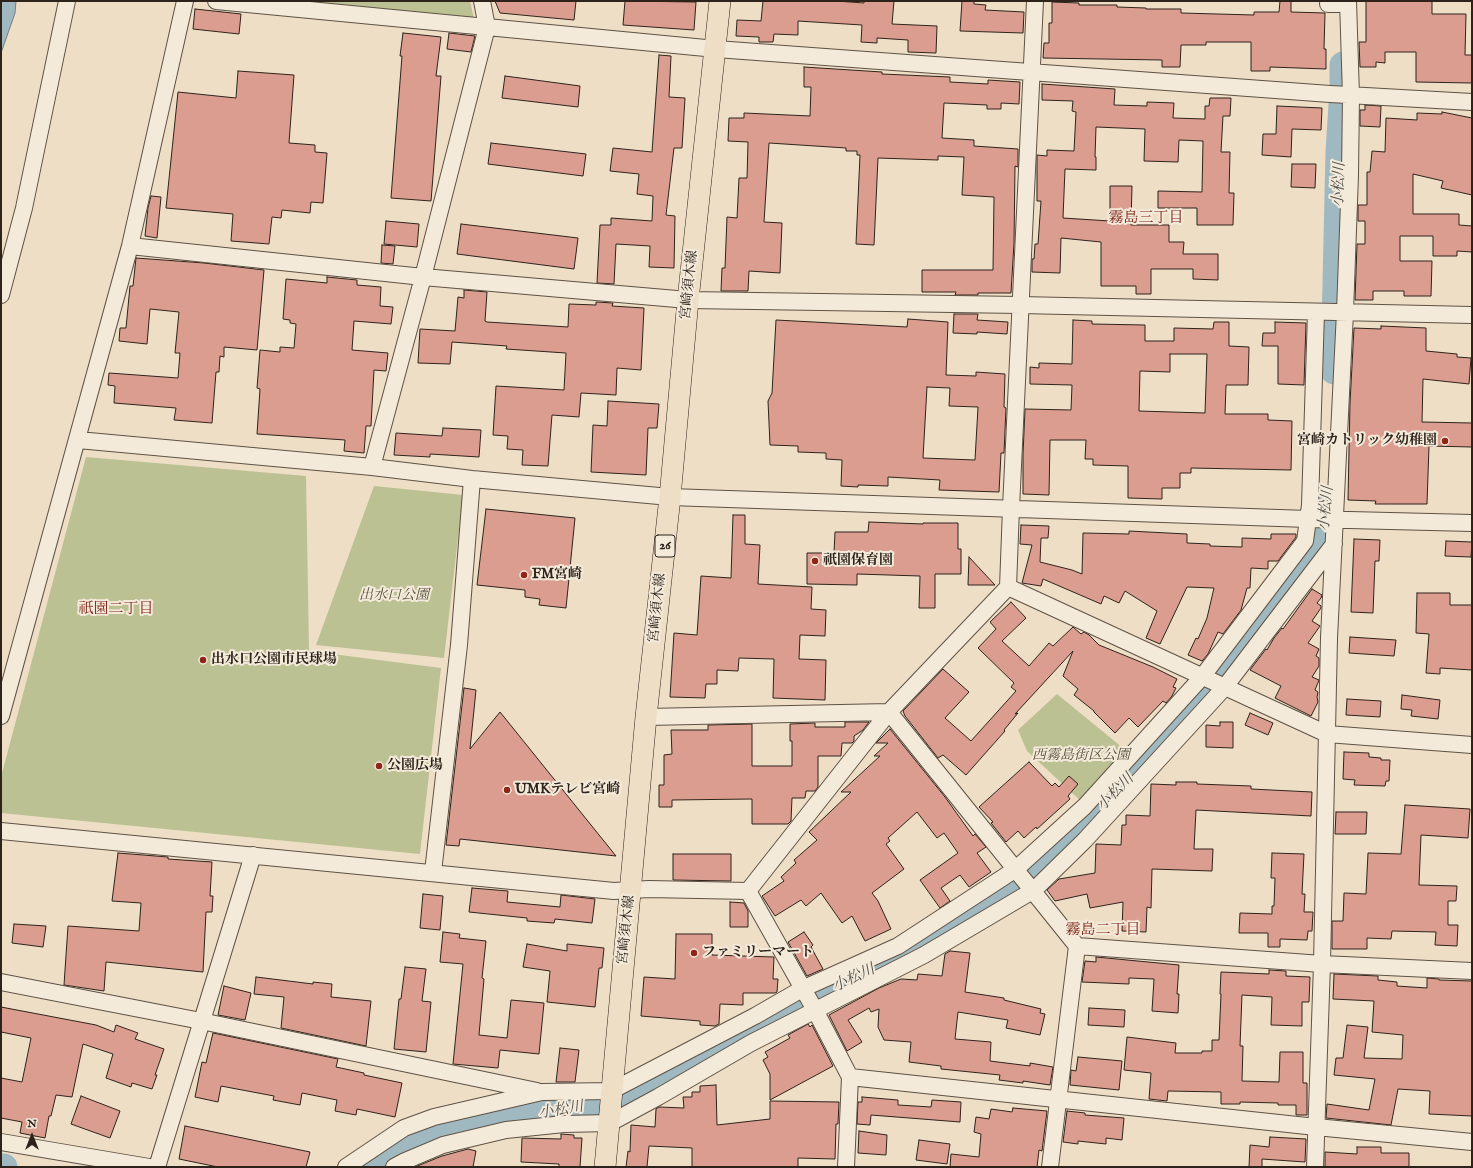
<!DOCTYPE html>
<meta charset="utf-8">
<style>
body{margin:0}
#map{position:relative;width:1473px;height:1168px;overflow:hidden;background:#eedec6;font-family:"IM FELL English",serif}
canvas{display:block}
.frame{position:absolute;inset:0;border:2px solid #2e231a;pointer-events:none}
.north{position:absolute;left:12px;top:1116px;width:40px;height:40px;-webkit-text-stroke:3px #f4eada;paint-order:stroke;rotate:0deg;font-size:11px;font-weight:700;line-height:16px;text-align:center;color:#2e231a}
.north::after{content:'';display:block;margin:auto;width:14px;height:18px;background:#2e231a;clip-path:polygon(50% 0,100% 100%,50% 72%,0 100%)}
</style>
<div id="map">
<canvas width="1473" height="1168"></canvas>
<div class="frame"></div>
<div class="north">N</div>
</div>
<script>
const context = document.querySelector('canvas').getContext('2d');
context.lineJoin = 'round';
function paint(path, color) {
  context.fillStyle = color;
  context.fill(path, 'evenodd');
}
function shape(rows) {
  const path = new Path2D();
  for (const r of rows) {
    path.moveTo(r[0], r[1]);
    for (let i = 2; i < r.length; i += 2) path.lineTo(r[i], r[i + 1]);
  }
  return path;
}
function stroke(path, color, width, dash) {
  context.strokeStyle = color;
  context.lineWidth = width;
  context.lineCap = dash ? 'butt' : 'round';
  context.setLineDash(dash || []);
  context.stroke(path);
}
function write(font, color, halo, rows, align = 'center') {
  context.font = font + ' "IM FELL English","Noto Serif JP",serif';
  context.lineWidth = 4;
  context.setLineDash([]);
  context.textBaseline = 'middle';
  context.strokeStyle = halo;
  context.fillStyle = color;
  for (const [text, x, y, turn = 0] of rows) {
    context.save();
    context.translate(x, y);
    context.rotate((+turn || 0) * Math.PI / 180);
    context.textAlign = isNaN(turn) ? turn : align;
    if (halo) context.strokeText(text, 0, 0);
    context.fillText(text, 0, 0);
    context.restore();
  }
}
paint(shape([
 [283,1,470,1,475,23],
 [86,457,306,476,309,651,441,668,420,854,1,813,1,777],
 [374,486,463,495,444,658,316,645],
 [1057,694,1129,753,1083,803,1027,751,1018,730]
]), '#bbc193');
const water = shape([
 [1,1,16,1,15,13,1,53,1,1]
]);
paint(water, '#a0b9c1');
stroke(water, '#727d7e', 1);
stroke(shape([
 [1334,371,1339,152,1343,89,1343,65],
 [1,1167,4,1167],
 [377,1167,413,1140,455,1124,568,1112,635,1095,682,1067,775,1018,800,1003,917,950,1002,895,1056,856,1129,781,1175,731,1202,691,1241,645,1298,565,1327,535,1328,499]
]), '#a0b9c1', 27);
const building = shape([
 [495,1,576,1,574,20,500,13,495,1],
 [625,1,696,2,694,30,623,25,625,1],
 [763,1,836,1,864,3,864,1,894,1,892,24,937,26,936,53,908,52,908,40,877,38,877,43,861,42,862,25,798,21,798,35,774,34,773,42,759,42,759,37,736,36,737,20,761,21,763,1],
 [962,1,974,1,974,4,986,5,985,10,1024,12,1023,33,960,31,962,1],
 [1280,1,1291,1,1291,12,1325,13,1324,49,1326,49,1326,69,1270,67,1270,71,1251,71,1251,42,1206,42,1206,45,1181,45,1180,67,1162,67,1162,60,1043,58,1044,43,1049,43,1049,23,1052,23,1052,2,1079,3,1079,5,1117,5,1117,7,1146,8,1146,9,1181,9,1181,13,1254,15,1254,12,1279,12,1280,1],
 [1366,1,1432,1,1432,14,1466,14,1465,55,1472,55,1472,83,1416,82,1416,52,1385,52,1385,63,1376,62,1376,67,1360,67,1359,42,1366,42,1366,1],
 [195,9,241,14,239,34,193,29,195,9],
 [403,33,441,37,436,76,441,76,431,201,391,198,402,56,400,56,403,33],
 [449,33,475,36,471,52,447,49,449,33],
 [659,55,671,56,669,97,685,98,682,148,674,148,666,215,675,216,674,268,649,267,650,246,616,244,614,284,597,283,600,225,611,225,611,218,652,221,653,196,637,194,639,174,610,171,613,148,652,152,659,55],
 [804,67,882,72,882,74,950,77,950,82,988,84,988,80,1020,82,1019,104,1001,103,1001,109,987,109,987,105,944,103,942,138,974,140,974,146,1018,149,1018,167,1015,166,1014,243,1011,293,978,293,978,295,955,295,956,292,922,292,922,270,993,270,994,197,962,195,964,157,938,156,938,160,878,158,874,245,856,244,860,155,857,155,857,151,846,151,846,148,769,143,764,222,782,223,780,273,749,271,748,291,721,291,722,268,725,268,727,217,737,218,739,178,747,178,748,142,728,141,729,118,744,118,744,113,810,116,811,87,804,87,804,67],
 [238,71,294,75,289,143,315,145,315,152,327,153,323,203,311,202,310,213,282,210,281,218,272,217,269,244,231,241,233,214,166,208,178,92,236,98,238,71],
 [505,76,580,86,578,107,502,98,505,76],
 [1042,84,1115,89,1114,105,1147,106,1147,102,1174,103,1173,118,1205,119,1205,106,1209,106,1210,98,1231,98,1230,116,1223,116,1221,152,1230,152,1229,193,1234,193,1233,225,1197,225,1197,208,1158,208,1158,191,1202,192,1203,141,1179,140,1178,162,1144,161,1145,129,1096,127,1095,157,1096,157,1096,170,1065,169,1063,218,1110,221,1110,186,1132,186,1131,225,1169,225,1169,242,1184,242,1183,254,1218,254,1218,280,1193,279,1193,269,1151,269,1151,294,1136,294,1136,286,1101,286,1101,242,1061,238,1060,273,1032,272,1032,259,1034,259,1035,244,1038,244,1041,201,1037,201,1037,155,1047,156,1047,150,1074,151,1076,112,1072,111,1073,101,1042,100,1042,84],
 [1365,105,1381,106,1380,127,1360,126,1360,110,1365,110,1365,105],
 [1277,106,1322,108,1321,130,1292,129,1291,157,1262,155,1263,134,1276,134,1277,106],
 [1442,112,1472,118,1472,195,1441,188,1443,181,1413,174,1413,214,1459,214,1459,225,1472,226,1472,252,1457,251,1457,256,1433,256,1433,236,1400,236,1400,261,1432,261,1431,296,1404,296,1404,291,1373,291,1373,300,1355,300,1357,244,1365,244,1365,221,1358,221,1358,205,1367,205,1367,172,1370,172,1372,151,1385,152,1386,118,1417,120,1417,113,1442,114,1442,112],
 [491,143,586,154,583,176,488,164,491,143],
 [1292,164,1316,164,1315,188,1291,187,1292,164],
 [151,196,161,197,157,238,145,236,148,208,151,196],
 [386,221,419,224,417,247,384,244,386,221],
 [461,224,578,238,574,269,457,254,461,224],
 [382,245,395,246,393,264,381,263,382,245],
 [136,258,204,263,264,270,257,350,224,347,224,357,220,356,219,372,216,372,212,423,174,420,176,408,114,403,115,386,108,385,109,373,178,378,180,353,175,353,179,312,150,309,147,344,119,341,120,328,126,328,130,286,133,286,136,258],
 [327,277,357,280,357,285,381,287,380,306,393,307,391,324,354,321,352,350,388,353,386,371,374,370,371,426,366,426,364,453,344,451,345,440,257,434,260,389,257,388,260,350,280,352,280,347,294,348,296,324,290,323,290,320,283,319,286,279,327,283,327,277],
 [464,290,487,292,485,321,487,322,568,327,569,304,596,305,596,302,613,303,612,306,644,308,641,370,617,368,616,395,581,393,579,417,552,415,548,466,522,465,523,450,507,449,508,436,493,435,496,386,564,390,566,353,506,349,507,346,452,342,450,364,418,363,420,329,455,331,458,297,464,298,464,290],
 [954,314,978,314,977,320,1008,322,1007,334,977,332,977,334,953,333,954,314],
 [908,319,948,322,946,375,976,376,976,372,1005,374,1004,407,1006,408,1004,453,1001,453,999,492,939,490,940,480,888,477,888,486,858,485,858,487,841,486,842,460,826,459,826,453,798,452,798,446,770,445,768,401,772,393,776,320,907,327,908,319],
 [927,387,950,388,949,406,978,407,975,460,923,458,927,387],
 [1073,320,1092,321,1092,324,1145,325,1145,341,1174,341,1174,328,1213,329,1214,322,1229,322,1229,346,1249,347,1248,385,1226,385,1225,414,1268,414,1268,420,1292,421,1291,470,1191,468,1191,473,1180,473,1180,488,1162,488,1162,499,1128,498,1128,466,1093,465,1093,459,1085,459,1086,440,1050,440,1049,495,1023,494,1023,454,1025,409,1071,410,1072,385,1030,384,1030,367,1039,368,1039,363,1072,364,1073,320],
 [1170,354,1207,354,1205,413,1139,411,1140,371,1170,372,1170,354],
 [1275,322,1306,323,1304,385,1278,384,1278,346,1262,346,1263,333,1275,333,1275,322],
 [1381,326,1426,328,1426,351,1457,354,1457,357,1471,358,1469,384,1423,379,1422,422,1472,423,1472,447,1429,446,1427,504,1375,504,1376,501,1348,500,1350,403,1354,328,1381,329,1381,326],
 [608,401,659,404,657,428,648,428,646,475,591,472,593,425,607,426,608,401],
 [443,428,481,430,479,457,430,454,430,457,394,455,396,433,442,436,443,428],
 [486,509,575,518,566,608,539,605,540,599,525,597,525,590,477,585,486,509],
 [733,515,745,515,745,544,760,545,758,584,812,587,811,609,826,610,825,636,800,635,799,659,826,660,825,700,773,698,774,659,739,658,738,671,717,670,717,684,706,684,705,698,670,697,674,633,697,635,701,576,731,578,733,515],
 [869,522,923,524,923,523,958,523,958,549,961,549,961,574,935,574,935,608,919,608,920,576,857,574,857,585,807,584,807,553,834,553,835,532,868,532,869,522],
 [1021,525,1049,526,1048,538,1041,538,1040,562,1072,570,1082,574,1083,533,1129,534,1129,531,1187,534,1187,543,1210,544,1210,546,1242,547,1242,538,1271,539,1271,534,1296,534,1296,537,1278,561,1268,561,1268,569,1251,568,1250,588,1247,588,1241,610,1223,634,1218,632,1208,654,1202,661,1188,655,1196,638,1198,639,1207,618,1214,588,1187,587,1160,644,1146,638,1157,611,1125,591,1119,603,1104,596,1101,604,1043,579,1041,586,1022,583,1032,545,1020,544,1021,525],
 [1354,539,1380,540,1379,561,1375,561,1373,613,1351,612,1354,539],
 [1446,541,1472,542,1471,557,1445,556,1446,541],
 [969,557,995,585,968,585,969,557],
 [1312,589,1322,595,1321,598,1317,603,1321,606,1321,608,1312,621,1320,626,1308,643,1319,649,1316,656,1319,658,1319,666,1312,677,1319,680,1315,690,1318,692,1317,697,1318,702,1311,716,1275,698,1281,686,1250,670,1266,649,1267,650,1274,638,1282,628,1283,629,1312,589],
 [1417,593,1450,593,1450,605,1472,605,1472,670,1440,668,1440,674,1426,673,1429,634,1416,633,1417,593],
 [1011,602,1026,618,1002,641,1029,666,1049,643,1053,646,1073,627,1081,634,1084,632,1089,635,1099,645,1153,667,1177,679,1173,687,1176,688,1172,696,1166,703,1163,701,1138,727,1129,718,1115,733,1094,712,1094,711,1074,695,1078,689,1063,676,1073,651,1015,714,1018,713,1004,730,1005,731,966,775,943,755,938,758,905,716,903,711,943,669,969,692,945,718,971,741,1016,691,1011,687,1014,683,978,648,996,629,990,622,1011,602],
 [1350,637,1396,640,1394,656,1349,653,1350,637],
 [464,688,476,690,470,749,500,712,616,856,460,839,459,846,446,845,464,688],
 [1402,695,1440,700,1438,719,1411,716,1412,710,1401,709,1402,695],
 [1347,699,1381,701,1380,717,1346,715,1347,699],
 [1250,713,1273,723,1268,735,1245,725,1250,713],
 [845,722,869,722,863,730,854,736,854,741,852,743,842,743,841,756,818,756,818,787,815,791,806,791,805,798,792,798,791,821,788,824,752,824,752,799,672,800,672,807,659,807,659,785,664,785,664,755,672,754,671,730,708,730,708,725,752,724,752,766,792,766,792,741,790,741,790,724,815,723,815,727,845,727,845,722],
 [1220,722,1233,722,1233,748,1206,747,1206,725,1220,726,1220,722],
 [890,729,945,797,973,836,975,834,986,847,977,853,991,872,969,887,960,875,941,888,950,901,940,908,920,880,958,853,944,833,937,838,917,812,888,838,890,841,886,844,904,869,872,893,878,901,891,929,865,941,852,916,842,923,821,893,806,906,801,900,775,916,762,896,784,881,781,877,796,863,794,860,817,840,809,832,851,792,841,792,880,756,874,756,888,743,876,743,890,729],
 [1344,752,1369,753,1369,757,1381,758,1381,760,1390,760,1389,781,1386,781,1385,786,1354,785,1355,780,1343,779,1344,752],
 [1029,762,1052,786,1055,783,1059,787,1069,776,1078,784,1068,796,1070,799,1037,829,1036,827,1024,838,1018,831,1006,842,991,823,993,822,979,807,1029,762],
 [1176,782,1197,782,1197,784,1251,786,1251,789,1312,792,1311,816,1196,810,1194,849,1213,849,1212,871,1152,869,1151,908,1147,907,1146,932,1122,931,1123,902,1090,908,1087,894,1055,901,1047,890,1059,879,1095,873,1096,844,1121,845,1122,825,1126,825,1126,815,1150,816,1151,784,1176,785,1176,782],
 [1405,805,1470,809,1468,838,1421,835,1419,885,1457,886,1456,901,1448,901,1448,925,1458,925,1457,946,1435,945,1436,932,1392,931,1391,939,1367,938,1367,949,1332,949,1332,921,1343,921,1344,893,1366,894,1368,853,1401,854,1405,805],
 [1336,812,1367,812,1366,834,1335,834,1336,812],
 [118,853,168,857,168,859,212,862,210,896,213,896,212,912,206,912,203,972,106,962,104,991,64,985,68,926,139,931,141,903,112,901,118,853],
 [1272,853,1304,854,1302,894,1305,894,1304,912,1313,912,1312,931,1308,931,1307,940,1280,939,1280,947,1268,947,1268,933,1239,933,1240,913,1272,914,1272,906,1274,906,1275,878,1271,878,1272,853],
 [673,854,731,854,731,881,673,880,673,854],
 [472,888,508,891,507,902,560,907,561,895,595,899,592,923,555,919,554,923,527,921,527,918,469,912,472,888],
 [423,894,443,896,440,930,420,928,423,894],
 [730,902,744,903,748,911,748,927,730,927,730,902],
 [14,924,46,926,43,947,12,943,14,924],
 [443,932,460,934,459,938,486,941,482,978,484,979,479,1035,507,1038,511,1000,544,1003,539,1054,500,1050,498,1068,453,1064,463,964,440,962,443,932],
 [804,932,813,945,811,947,823,969,807,976,788,942,804,932],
 [676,934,712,934,712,955,774,957,773,979,778,979,777,992,775,993,743,993,743,1005,720,1004,719,1024,715,1026,700,1025,700,1021,641,1016,644,977,675,979,676,934],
 [527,944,567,951,567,944,604,948,602,968,599,968,595,1007,547,1002,550,971,523,967,527,944],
 [950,951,970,953,965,992,1004,998,1004,1000,1041,1009,1040,1013,1045,1014,1040,1035,1006,1028,1008,1020,958,1012,955,1039,991,1042,990,1061,1030,1066,1030,1063,1053,1067,1050,1085,1023,1081,1023,1083,999,1080,1000,1075,941,1069,941,1066,909,1062,911,1042,884,1040,878,1027,879,1009,871,1012,869,1008,848,1020,862,1042,847,1051,829,1015,879,988,901,979,917,980,918,974,942,976,945,954,950,951],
 [1096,957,1179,965,1177,994,1179,994,1178,1013,1152,1011,1154,979,1129,978,1129,984,1082,982,1085,961,1096,962,1096,957],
 [405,967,426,969,422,1001,431,1002,426,1052,394,1049,399,999,401,999,405,967],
 [1269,970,1286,971,1286,976,1310,977,1309,1002,1302,1002,1302,1026,1271,1025,1272,997,1242,995,1240,1046,1243,1046,1242,1081,1279,1082,1280,1052,1303,1052,1303,1083,1307,1083,1307,1115,1296,1115,1296,1105,1278,1105,1278,1103,1240,1102,1240,1104,1221,1104,1221,1092,1168,1091,1167,1101,1149,1099,1151,1073,1124,1070,1127,1037,1176,1043,1175,1053,1202,1053,1202,1051,1212,1051,1212,1040,1219,1040,1221,994,1220,994,1221,972,1269,974,1269,970],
 [1334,974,1378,976,1378,980,1397,982,1397,986,1427,988,1427,978,1439,979,1439,980,1472,981,1472,1116,1429,1114,1430,1091,1398,1089,1391,1125,1326,1118,1327,1104,1369,1110,1375,1079,1334,1075,1336,1058,1343,1058,1347,1025,1368,1027,1364,1058,1402,1059,1403,1035,1372,1032,1374,1001,1333,999,1334,974],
 [256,977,313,984,313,982,332,984,331,997,371,1001,366,1046,281,1028,284,997,254,994,256,977],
 [224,986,251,993,245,1020,218,1015,224,986],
 [1,1007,96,1025,114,1032,116,1025,138,1033,135,1039,164,1049,155,1075,157,1075,152,1089,132,1083,131,1087,106,1078,113,1054,83,1044,72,1097,56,1095,51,1116,49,1116,45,1138,20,1133,22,1122,1,1118,1,1078,22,1082,31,1038,1,1032,1,1007],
 [1089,1008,1125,1010,1124,1027,1088,1025,1089,1008],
 [808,1024,810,1027,812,1025,833,1066,770,1100,770,1074,763,1060,768,1057,765,1052,790,1038,788,1035,808,1024],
 [213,1033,338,1059,336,1067,364,1073,364,1075,402,1083,395,1117,357,1109,356,1115,335,1111,337,1100,302,1093,300,1105,273,1100,274,1096,221,1086,218,1102,195,1097,202,1062,206,1063,213,1033],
 [560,1048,579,1050,575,1082,556,1082,560,1048],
 [1078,1057,1122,1061,1119,1090,1070,1085,1071,1070,1076,1071,1078,1057],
 [716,1085,717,1125,770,1119,770,1101,839,1102,838,1124,836,1124,835,1159,798,1158,798,1167,692,1167,692,1148,649,1146,647,1167,626,1167,628,1151,630,1152,631,1125,655,1127,656,1109,659,1107,684,1108,683,1097,692,1097,692,1092,700,1092,700,1086,716,1085],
 [81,1096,120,1111,110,1138,71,1124,81,1096],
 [862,1097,898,1100,898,1105,931,1107,932,1100,961,1102,960,1122,871,1115,870,1125,857,1124,858,1102,862,1102,862,1097],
 [1013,1108,1047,1111,1042,1151,1039,1150,1037,1167,950,1167,951,1154,979,1157,981,1134,974,1132,976,1117,989,1119,991,1109,1012,1112,1013,1108],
 [1067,1111,1085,1113,1085,1115,1124,1118,1122,1140,1106,1138,1106,1144,1078,1141,1078,1144,1063,1142,1067,1111],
 [185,1126,310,1152,306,1167,218,1167,179,1159,185,1126],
 [859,1131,887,1135,886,1155,858,1153,859,1131],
 [561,1134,574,1135,574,1138,582,1138,580,1167,559,1167,559,1164,521,1162,522,1138,561,1139,561,1134],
 [1270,1137,1306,1139,1305,1162,1262,1159,1262,1167,1249,1167,1250,1145,1269,1147,1270,1137],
 [919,1140,950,1144,947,1164,916,1160,919,1140],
 [1357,1147,1381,1147,1381,1153,1409,1153,1409,1167,1325,1167,1325,1152,1357,1154,1357,1147],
 [468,1149,476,1151,473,1167,415,1167,442,1156,468,1149]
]);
paint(building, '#da9d90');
stroke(building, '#2e231a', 1);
const minor = shape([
 [216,1,716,49,1330,94,1472,102],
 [1328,4,1348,4],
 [130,246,423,277,688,300,1020,305,1472,315],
 [1,295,24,208,67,1],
 [78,440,372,467,472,479,670,497,1308,519,1472,523],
 [372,467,423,277,487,27,482,1],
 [1008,587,1327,734,1472,745],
 [889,712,1077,946,1050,1167],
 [1,716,130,246,185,1],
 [646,717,889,712],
 [1,831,614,891,649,889,748,891],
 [433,872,459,645,472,479],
 [748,891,889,712,1008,587,1011,508,1035,1],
 [748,891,815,1010,850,1077,846,1167],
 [1077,946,1322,964,1472,971],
 [1,982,201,1021,537,1091],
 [850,1077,1316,1127,1472,1142],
 [1,1142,149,1167],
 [157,1167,253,855],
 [346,1167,404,1128,434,1117,542,1092,611,1091,755,1016,802,989,898,946,1016,869,1085,806,1202,677,1305,541,1310,505,1316,312],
 [394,1167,405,1161,443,1145,506,1130,564,1124,610,1123,658,1097,751,1043,924,955,1034,890,1085,840,1224,688,1334,544],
 [1315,1167,1322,964,1329,638,1345,312,1350,175,1351,96,1348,1]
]);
const major = shape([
 [605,1167,646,717,670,497,688,300,720,1]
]);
stroke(minor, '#5e5245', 18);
stroke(major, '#2e231a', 22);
stroke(minor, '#f4eada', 16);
stroke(major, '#eedec6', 21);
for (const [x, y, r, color] of [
 [1445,441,4,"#8f2418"],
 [815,561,4,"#8f2418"],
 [524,575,4,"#8f2418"],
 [203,660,4,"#8f2418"],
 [379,766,4,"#8f2418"],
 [507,790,4,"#8f2418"],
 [694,953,4,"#8f2418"]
]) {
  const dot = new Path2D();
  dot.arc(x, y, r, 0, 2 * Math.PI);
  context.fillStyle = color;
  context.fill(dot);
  stroke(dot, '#f4eada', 1.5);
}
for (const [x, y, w] of [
 [665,546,20]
]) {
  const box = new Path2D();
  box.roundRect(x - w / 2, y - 11, w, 22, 3);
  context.fillStyle = '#f4eada';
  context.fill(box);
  stroke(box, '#2e231a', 1);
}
write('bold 13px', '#2e231a', null, [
 ["26",665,546]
]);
write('14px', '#2e231a', '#f4eada', [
 ["宮崎須木線",690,285,-84],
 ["宮崎須木線",658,608,-84],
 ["宮崎須木線",627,930,-84]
]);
write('bold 14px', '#2e231a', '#f4eada', [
 ["宮崎カトリック幼稚園",1437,441,"right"],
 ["祇園保育園",823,561],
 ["FM宮崎",532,575],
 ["出水口公園市民球場",211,660],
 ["公園広場",387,766],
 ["UMKテレビ宮崎",515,790],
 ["ファミリーマート",702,953]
], 'left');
write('italic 14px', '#58523e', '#f4eada', [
 ["出水口公園",394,596],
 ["西霧島街区公園",1081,756]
]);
write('italic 15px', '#50504c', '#f4eada', [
 ["小松川",1340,185,-88],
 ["小松川",1327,509,-84],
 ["小松川",1116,793,-46],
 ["小松川",854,979,-25],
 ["小松川",561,1111,-9]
]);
write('15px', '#7a1f14', '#f4eada', [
 ["霧島三丁目",1146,219],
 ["祇園二丁目",116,610],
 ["霧島二丁目",1103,931]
]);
</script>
